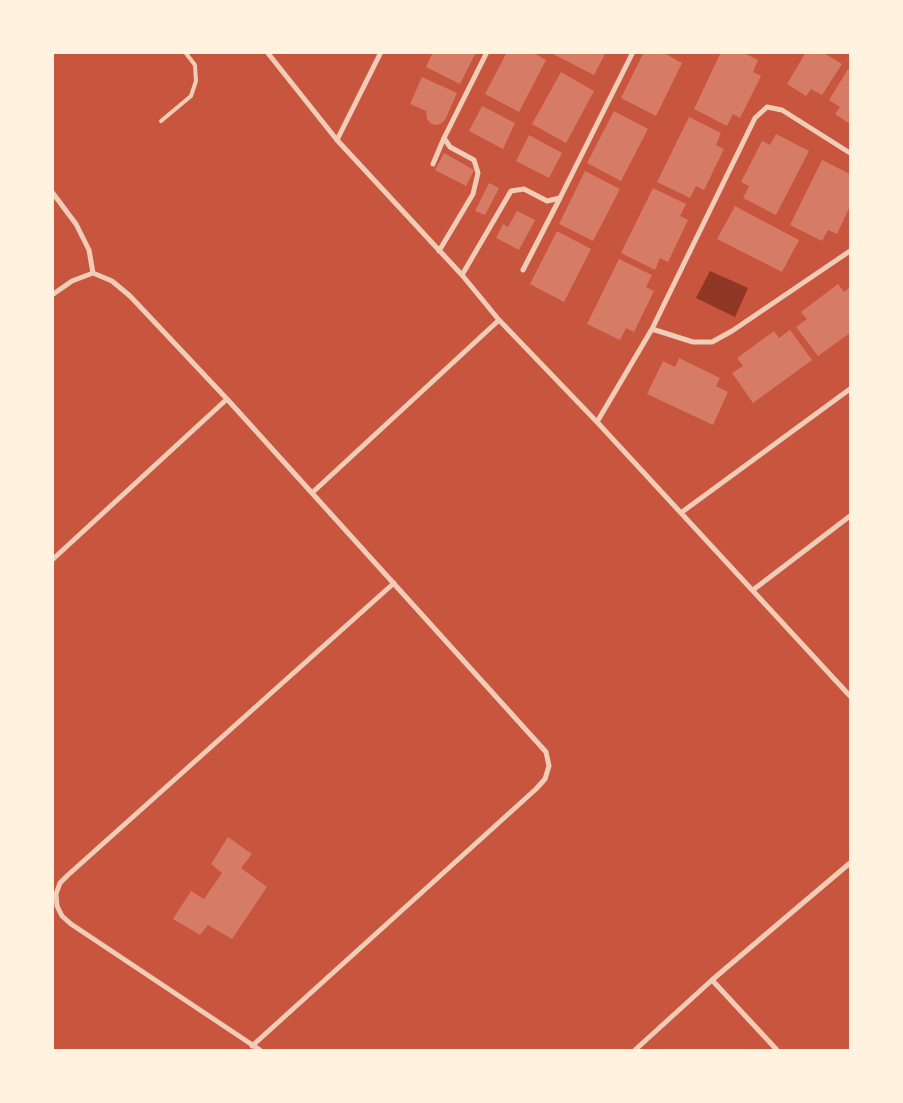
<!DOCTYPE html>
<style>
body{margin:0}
#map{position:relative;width:903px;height:1103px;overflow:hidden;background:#c8553d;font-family:Georgia,serif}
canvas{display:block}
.frame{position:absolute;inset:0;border:54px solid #fff3e0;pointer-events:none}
</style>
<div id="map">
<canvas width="903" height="1103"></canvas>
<div class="frame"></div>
</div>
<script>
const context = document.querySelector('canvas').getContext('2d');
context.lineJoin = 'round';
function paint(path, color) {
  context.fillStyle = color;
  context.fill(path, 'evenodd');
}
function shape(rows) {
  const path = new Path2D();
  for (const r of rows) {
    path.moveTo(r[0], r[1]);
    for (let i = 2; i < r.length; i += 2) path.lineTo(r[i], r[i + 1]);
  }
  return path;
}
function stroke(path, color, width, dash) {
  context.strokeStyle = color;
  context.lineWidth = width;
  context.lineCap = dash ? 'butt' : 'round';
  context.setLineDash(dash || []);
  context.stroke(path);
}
paint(shape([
 [710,271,748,288,735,317,696,298]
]), '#8f3625');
paint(shape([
 [433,52,476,52,460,84,426,67],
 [507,52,532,52,546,60,519,112,485,94],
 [554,52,606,52,594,75,553,54],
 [644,52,662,52,682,63,656,116,621,98],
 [721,52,742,52,758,60,753,72,761,76,740,118,733,114,727,126,694,109],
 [806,52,822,52,842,64,822,95,811,89,806,96,787,84],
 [848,69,850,70,850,124,835,114,840,107,829,100],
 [561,72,594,91,566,143,532,124],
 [422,77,457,93,445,120,440,124,435,125,430,123,427,119,426,111,410,104],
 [482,106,515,123,503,149,469,131],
 [614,111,648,129,621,181,587,163],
 [689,117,721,133,716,145,724,149,704,190,696,186,690,198,657,182],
 [776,134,809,151,776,215,743,198,749,186,741,182,762,141,770,145],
 [529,135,562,153,549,178,516,161],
 [444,153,474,170,466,186,435,170],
 [822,160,850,174,850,206,837,234,828,230,822,241,790,225],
 [585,171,620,189,593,241,559,224],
 [489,183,499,188,485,215,475,211],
 [653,188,686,204,680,216,688,220,668,262,660,258,655,270,621,253],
 [735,206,799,240,782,272,717,239],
 [517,211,535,220,519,250,496,238,503,224,508,227],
 [557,231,591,249,564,302,530,284],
 [619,259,652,275,646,287,654,291,634,332,626,328,620,340,587,324],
 [838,284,844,292,850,287,850,333,818,356,796,327,807,319,801,312],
 [790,330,812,360,753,403,732,373,743,366,737,358,774,331,779,338],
 [679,358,720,378,716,386,728,392,713,425,647,394,663,361,675,367],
 [228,837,252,854,241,868,267,887,232,939,208,925,200,935,173,919,191,891,204,899,222,873,211,864]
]), '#d67c66');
stroke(shape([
 [161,121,191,96,196,81,195,65,185,52]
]), '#f1ccb7', 4);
stroke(shape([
 [267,52,337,140,462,275,499,320,597,422,850,696],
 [337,140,381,52],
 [433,164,444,138],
 [52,192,76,224,89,250,93,273],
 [439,251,473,194,478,173,474,160,450,147,444,138,487,52],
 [523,270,560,198],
 [462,275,511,191,524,189,547,201,560,198,633,52],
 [52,295,72,281,93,273,112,281,130,296,227,399,52,560],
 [652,329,693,342,712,342,732,331,850,251],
 [227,399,537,742,546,752,549,766,545,779,536,789,252,1046],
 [597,422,652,329,755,118,767,107,782,110,850,153],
 [313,492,499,320],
 [682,512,850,389],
 [753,590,850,516],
 [712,980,777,1050],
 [260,1050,71,924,62,916,57,906,56,894,60,883,68,875,394,583],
 [635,1050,712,980,850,863]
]), '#f1ccb7', 5);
</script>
